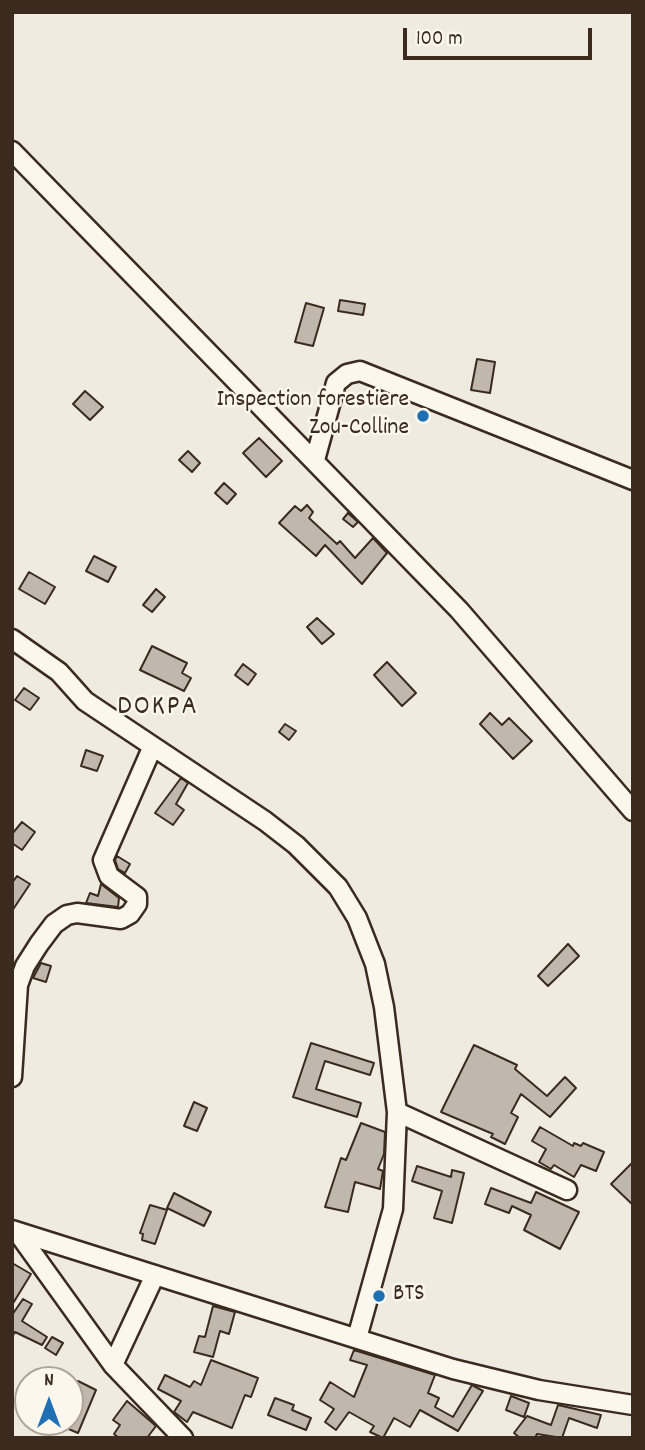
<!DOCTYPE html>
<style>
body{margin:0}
#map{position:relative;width:645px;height:1450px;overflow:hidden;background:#f0ebe0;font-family:Dekko,sans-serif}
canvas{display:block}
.frame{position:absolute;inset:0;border:14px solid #3b2a1e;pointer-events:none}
.north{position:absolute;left:14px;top:1366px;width:70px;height:70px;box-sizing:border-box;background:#fbf7ec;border:2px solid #aea59a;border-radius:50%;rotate:0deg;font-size:19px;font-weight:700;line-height:28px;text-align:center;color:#3b2a1e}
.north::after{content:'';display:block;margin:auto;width:24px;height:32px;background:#1f6fb2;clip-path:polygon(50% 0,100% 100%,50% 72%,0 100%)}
.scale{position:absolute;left:403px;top:28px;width:189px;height:32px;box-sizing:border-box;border:4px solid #3b2a1e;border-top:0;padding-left:9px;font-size:21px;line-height:24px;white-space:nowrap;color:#3b2a1e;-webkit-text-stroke:5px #fbf7ec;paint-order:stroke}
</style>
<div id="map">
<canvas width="645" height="1450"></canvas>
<div class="frame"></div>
<div class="north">N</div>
<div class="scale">100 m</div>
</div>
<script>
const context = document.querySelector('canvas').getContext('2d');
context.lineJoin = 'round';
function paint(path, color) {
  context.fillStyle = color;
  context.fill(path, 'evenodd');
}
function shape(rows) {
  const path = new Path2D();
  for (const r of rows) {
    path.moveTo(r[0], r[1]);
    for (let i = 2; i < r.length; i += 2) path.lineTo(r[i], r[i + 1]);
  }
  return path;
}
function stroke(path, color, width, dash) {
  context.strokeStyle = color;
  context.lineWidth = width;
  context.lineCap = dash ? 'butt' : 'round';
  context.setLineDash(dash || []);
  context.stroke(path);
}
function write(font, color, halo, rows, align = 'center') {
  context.font = font + ' Dekko,sans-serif';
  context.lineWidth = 5;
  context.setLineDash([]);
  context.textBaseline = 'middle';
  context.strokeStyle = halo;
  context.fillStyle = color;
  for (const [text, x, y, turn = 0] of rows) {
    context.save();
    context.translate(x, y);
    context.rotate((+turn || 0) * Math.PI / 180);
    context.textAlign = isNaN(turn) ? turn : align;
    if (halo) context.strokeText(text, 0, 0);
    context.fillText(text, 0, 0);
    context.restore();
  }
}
const building = shape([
 [340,300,365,304,363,315,338,311,340,300],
 [306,303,324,308,313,346,295,342,306,303],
 [477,359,495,362,490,393,471,390,477,359],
 [85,391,103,407,90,420,73,404,85,391],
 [259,438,282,461,266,477,243,453,259,438],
 [188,451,200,463,192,472,179,460,188,451],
 [224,483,236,494,227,504,215,493,224,483],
 [307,505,313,512,309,518,337,544,340,541,355,558,373,538,387,553,362,584,325,545,316,556,279,523,295,506,301,511,307,505],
 [348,513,358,522,353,527,343,519,348,513],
 [94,556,116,567,108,582,86,571,94,556],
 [29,572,55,587,45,604,19,589,29,572],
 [156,589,165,597,152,612,143,605,156,589],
 [317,618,334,634,322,644,307,627,317,618],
 [152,646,187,663,182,673,191,678,184,691,140,670,152,646],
 [387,662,416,693,402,706,374,675,387,662],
 [243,664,256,674,248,685,235,675,243,664],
 [24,688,39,698,30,710,15,700,24,688],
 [490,713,502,725,509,718,532,741,513,759,480,724,490,713],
 [285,724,296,731,289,740,279,732,285,724],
 [86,750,103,756,97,771,81,766,86,750],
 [181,778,188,783,176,804,184,810,173,825,155,813,181,778],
 [22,822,35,832,22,850,12,843,12,834,22,822],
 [117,856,130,864,125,873,118,869,115,860,117,856],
 [17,876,30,884,12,911,12,883,17,876],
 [101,884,119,898,118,907,86,903,90,893,98,896,101,884],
 [568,944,579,956,548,986,538,976,568,944],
 [41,963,51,966,46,982,33,978,41,963],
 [311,1043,374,1063,370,1075,325,1061,316,1089,361,1103,357,1117,293,1097,311,1043],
 [474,1045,517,1065,515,1069,547,1096,565,1077,576,1088,550,1117,521,1094,511,1113,518,1117,505,1144,491,1137,493,1134,441,1112,474,1045],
 [194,1102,207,1108,197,1131,184,1126,194,1102],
 [361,1123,385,1132,384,1154,378,1169,383,1171,380,1189,355,1182,348,1212,325,1207,341,1158,346,1160,361,1123],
 [540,1127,573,1146,574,1143,581,1146,583,1143,604,1152,596,1171,581,1165,574,1177,554,1165,551,1169,539,1162,546,1149,532,1141,540,1127],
 [633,1162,633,1205,611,1184,633,1162],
 [417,1166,451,1177,452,1170,464,1173,452,1223,434,1218,442,1191,412,1181,417,1166],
 [491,1188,531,1203,536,1192,579,1212,560,1249,524,1230,531,1215,512,1206,509,1213,485,1204,491,1188],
 [174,1193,211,1212,204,1226,167,1208,174,1193],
 [150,1205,167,1210,155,1244,142,1240,143,1234,140,1233,150,1205],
 [12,1263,31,1274,12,1305,12,1263],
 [23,1299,32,1304,22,1321,47,1337,42,1345,15,1332,12,1337,12,1315,23,1299],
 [213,1306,235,1312,229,1334,220,1331,213,1357,194,1352,199,1336,205,1337,213,1306],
 [52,1337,63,1343,56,1355,45,1348,52,1337],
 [354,1350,435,1375,428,1393,439,1398,435,1407,453,1417,472,1385,483,1391,458,1431,420,1410,410,1427,394,1418,383,1438,370,1432,374,1426,349,1412,336,1430,325,1422,334,1409,320,1400,330,1382,354,1397,367,1365,350,1360,354,1350],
 [211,1360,258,1378,251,1397,245,1395,232,1428,193,1412,187,1422,174,1412,181,1401,158,1389,165,1375,190,1387,194,1381,201,1385,211,1360],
 [78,1381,96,1390,78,1433,52,1422,70,1422,70,1397,78,1381],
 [511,1396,529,1403,524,1417,506,1410,511,1396],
 [275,1398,294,1405,292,1410,311,1418,306,1430,268,1415,275,1398],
 [127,1401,156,1426,147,1438,119,1438,114,1434,120,1425,113,1420,127,1401],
 [558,1405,601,1415,597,1428,569,1418,562,1438,537,1434,535,1438,520,1438,514,1433,527,1416,551,1425,558,1405]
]);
paint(building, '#c0b8ad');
stroke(building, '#3b2a1e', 2);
const minor = shape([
 [12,151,459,610,633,811],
 [315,460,336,383,347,374,360,371,633,480],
 [12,639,59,672,85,701,265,821,296,845,338,887,357,918,375,964,384,1007,397,1112,393,1209,357,1338],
 [12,1077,18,985,25,966,39,944,54,924,67,915,77,913,121,919,130,914,137,904,137,897,109,876,103,860,152,748],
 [397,1112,567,1190],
 [12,1230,453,1369,539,1390,633,1405],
 [18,1233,113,1365,183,1438],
 [113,1365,155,1275]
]);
stroke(minor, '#3b2a1e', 23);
stroke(minor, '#fbf7ec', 18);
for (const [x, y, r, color] of [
 [423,416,7,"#1f6fb2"],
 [379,1296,7,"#1f6fb2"]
]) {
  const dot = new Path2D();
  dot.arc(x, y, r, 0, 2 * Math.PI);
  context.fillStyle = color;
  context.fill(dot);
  stroke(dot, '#fbf7ec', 2.5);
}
write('24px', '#3b2a1e', '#fbf7ec', [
 ["Inspection forestiere",409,402],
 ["Zou-Colline",409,430],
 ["BTS",393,1296,"left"]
], 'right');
context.letterSpacing = '2px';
write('28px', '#3b2a1e', '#fbf7ec', [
 ["DOKPA",158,709]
]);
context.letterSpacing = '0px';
</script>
